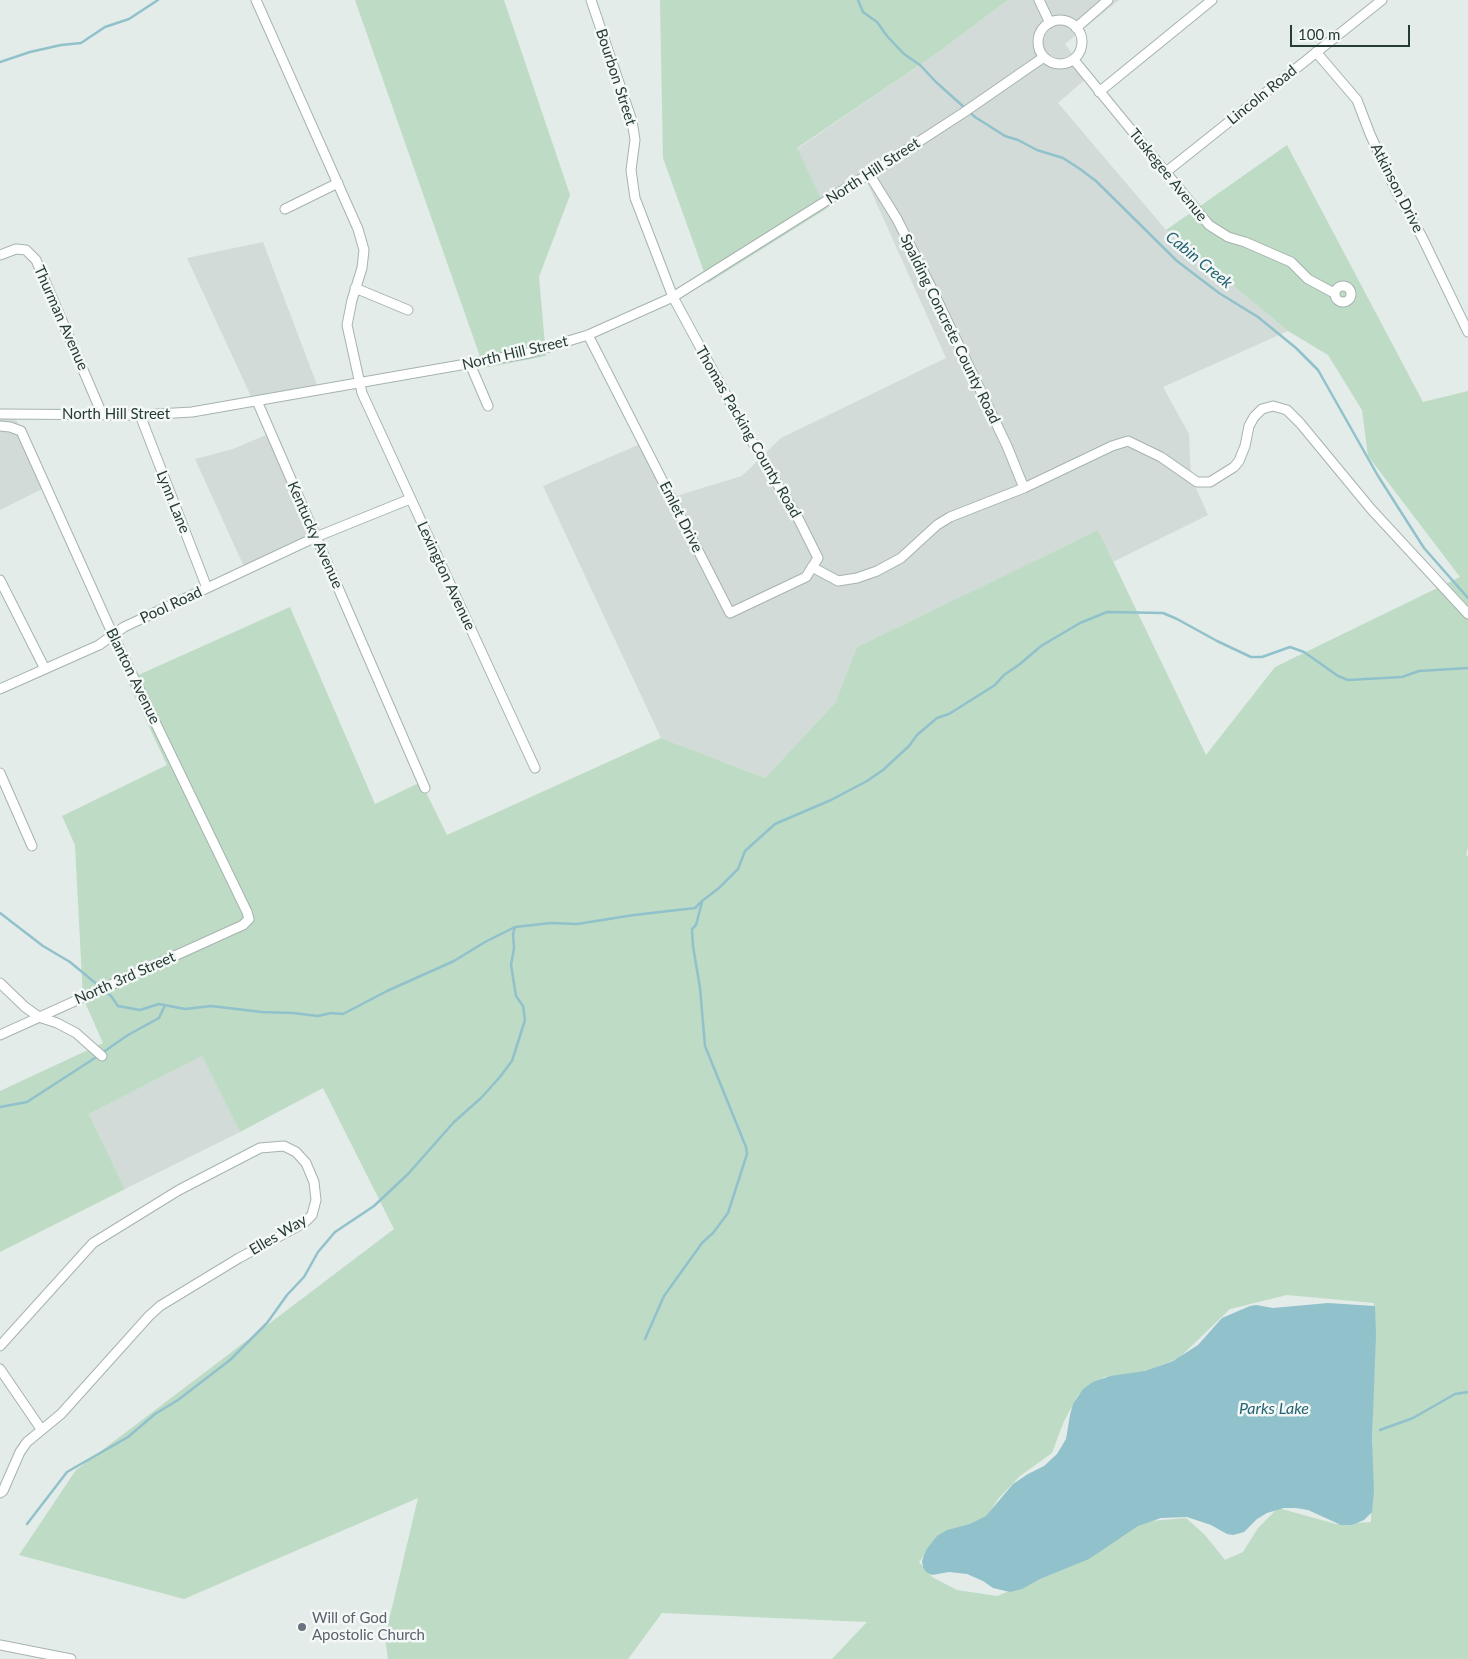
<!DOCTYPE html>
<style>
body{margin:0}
#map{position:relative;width:1468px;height:1659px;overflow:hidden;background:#e3ece8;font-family:Lato,sans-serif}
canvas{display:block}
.scale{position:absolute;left:1290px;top:25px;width:120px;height:22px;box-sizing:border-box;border:2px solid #253b36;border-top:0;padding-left:6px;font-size:15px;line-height:18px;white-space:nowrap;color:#253b36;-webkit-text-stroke:4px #f4f8f6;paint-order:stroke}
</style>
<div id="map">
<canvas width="1468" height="1659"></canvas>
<div class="scale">100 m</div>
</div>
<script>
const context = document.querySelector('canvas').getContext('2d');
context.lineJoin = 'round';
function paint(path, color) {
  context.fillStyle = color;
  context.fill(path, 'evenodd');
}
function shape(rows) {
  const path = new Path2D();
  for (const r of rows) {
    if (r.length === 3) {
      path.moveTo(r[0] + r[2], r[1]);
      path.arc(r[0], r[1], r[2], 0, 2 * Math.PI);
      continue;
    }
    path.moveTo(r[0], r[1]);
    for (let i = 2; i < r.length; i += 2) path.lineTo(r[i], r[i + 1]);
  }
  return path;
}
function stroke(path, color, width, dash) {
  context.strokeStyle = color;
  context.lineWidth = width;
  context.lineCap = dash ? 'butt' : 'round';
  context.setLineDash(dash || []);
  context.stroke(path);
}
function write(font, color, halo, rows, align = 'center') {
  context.font = font + ' Lato,sans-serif';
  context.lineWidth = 5;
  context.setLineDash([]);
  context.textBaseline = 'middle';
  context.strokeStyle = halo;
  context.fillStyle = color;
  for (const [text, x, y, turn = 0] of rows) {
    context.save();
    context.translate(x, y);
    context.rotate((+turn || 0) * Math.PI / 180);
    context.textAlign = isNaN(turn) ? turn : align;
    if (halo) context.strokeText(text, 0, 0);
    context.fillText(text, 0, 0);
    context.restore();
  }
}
paint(shape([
 [1008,0,1119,0,1065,44,1089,76,1058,103,1166,230,1288,331,1163,387,1189,434,1191,477,1208,515,1113,562,1098,530,857,647,835,703,765,778,661,738,543,486,647,441,676,496,742,476,781,438,946,358,867,182,826,209,797,149,936,54],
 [263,242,320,393,255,405,187,258],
 [0,417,15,417,46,487,0,510],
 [268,434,317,538,246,571,195,459,233,449],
 [202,1056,240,1132,125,1189,89,1114]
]), '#d2dbd7');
paint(shape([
 [355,0,504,0,570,195,539,277,546,356,484,368],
 [660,0,1008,0,936,54,797,148,826,209,708,283,663,158],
 [1287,145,1423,402,1468,391,1468,847,1466,855,1468,856,1468,1659,832,1659,867,1622,662,1613,628,1659,388,1659,385,1637,418,1498,184,1599,19,1555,76,1470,394,1229,323,1088,240,1132,202,1056,89,1114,125,1189,0,1252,0,1091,103,1043,83,998,75,845,62,816,167,765,127,680,290,607,375,804,421,782,447,835,661,738,765,778,835,703,857,647,1098,530,1206,755,1275,667,1460,577,1368,456,1362,410,1328,355,1288,331,1166,230],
 [1287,1295,1374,1303,1371,1522,1336,1524,1278,1508,1258,1528,1243,1552,1225,1560,1205,1535,1186,1518,1139,1522,1076,1564,997,1596,957,1590,932,1577,919,1562,937,1539,983,1523,998,1499,1020,1476,1052,1453,1064,1421,1079,1394,1104,1377,1141,1373,1179,1358,1230,1309]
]), '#bedbc6');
paint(shape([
 [1328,1303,1375,1306,1376,1335,1372,1440,1374,1491,1372,1512,1364,1520,1352,1525,1341,1525,1308,1510,1296,1508,1284,1508,1267,1513,1257,1519,1244,1532,1233,1535,1227,1534,1211,1525,1187,1517,1161,1518,1138,1526,1089,1559,1040,1579,1022,1589,1010,1592,993,1588,983,1581,967,1574,949,1572,932,1575,926,1572,923,1567,922,1561,926,1550,937,1536,947,1530,970,1524,986,1516,1013,1484,1028,1474,1044,1466,1057,1454,1066,1439,1070,1415,1073,1404,1083,1389,1093,1382,1110,1376,1145,1371,1173,1361,1198,1345,1222,1318,1250,1306,1256,1305,1273,1308]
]), '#91c1cb');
stroke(shape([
 [858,0,863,12,877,22,887,36,904,54,920,65,936,82,975,117,1005,136,1018,140,1037,150,1063,158,1080,169,1096,181,1177,261,1219,293,1258,317,1296,348,1318,370,1378,476,1424,548,1468,598],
 [0,62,30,52,61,45,81,43,105,27,129,19,158,0],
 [0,913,43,946,70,962,99,986],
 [103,990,111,996,118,1006,140,1010,159,1004,185,1009,211,1006,262,1012,293,1013,318,1016,331,1013,343,1014,387,991,454,961,485,942,515,927,551,923,577,924,634,915,695,908,702,901,719,888,738,869,745,851,775,824,831,800,867,781,883,770,909,746,917,735,937,718,949,714,995,685,1004,675,1020,664,1041,646,1080,623,1107,612,1163,613,1177,619,1217,641,1251,657,1262,657,1290,647,1304,652,1338,676,1348,680,1402,677,1419,671,1468,668],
 [102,1053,128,1035,159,1018,165,1005],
 [0,1107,27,1102,98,1056],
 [645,1339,664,1296,702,1243,713,1233,728,1213,747,1154,746,1147,705,1046,700,988,693,946,692,929,696,925,702,902],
 [1380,1430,1413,1418,1455,1394,1468,1392],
 [27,1524,67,1472,128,1437,155,1414,178,1400,230,1360,267,1323,287,1295,304,1277,318,1252,335,1232,374,1206,408,1174,454,1122,481,1098,499,1078,512,1061,525,1020,523,1006,516,996,511,965,514,948,513,934,515,927]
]), '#91c1cb', 2.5);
const minor = shape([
 [256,0,358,229,364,250,362,268,352,300,347,325,362,393,535,768],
 [1039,0,1050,23],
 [1060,42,22],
 [1076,28,1108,0],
 [1316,52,1357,100,1370,134,1396,191,1422,237,1468,332],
 [1074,60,1209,225,1228,237,1245,242,1291,262,1308,279,1334,293],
 [1099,92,1212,0],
 [1166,172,1382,0],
 [869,174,897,219,932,289,1007,446,1024,488],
 [285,209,338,183],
 [0,255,16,249,26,250,36,260,102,414],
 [1343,294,8],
 [355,288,408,310],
 [588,335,730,613,806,577,818,558,799,520,744,428,673,297,635,198,631,170,635,140,632,121,591,0],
 [470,364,488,406],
 [257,401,425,788],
 [0,414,140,415,192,412,529,353,588,335,673,297,869,174,963,113,1044,57],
 [140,415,207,588],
 [0,426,10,427,21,431,113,635,247,912,249,919,243,925,0,1035],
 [812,567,838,581,857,578,877,571,901,558,937,525,950,517,1024,488,1112,446,1128,441,1161,457,1197,482,1210,482,1234,467,1239,461,1245,446,1249,426,1254,417,1262,409,1273,406,1287,410,1300,423,1371,509,1468,614],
 [0,580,45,669],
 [0,689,99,645,124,627,316,537,410,499],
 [0,773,32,846],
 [0,983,25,1007,39,1017,57,1023,76,1033,102,1056],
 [0,1346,93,1243,179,1190,260,1148,284,1146,296,1152,306,1163,314,1182,316,1200,312,1215,304,1223,239,1258,160,1306,149,1316,61,1414,27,1442,20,1452,3,1491,0,1493],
 [0,1369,41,1429],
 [0,1645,71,1659]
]);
stroke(minor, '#a6b3af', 11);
stroke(minor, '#fff', 9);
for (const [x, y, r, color] of [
 [302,1627,5,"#6b7280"]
]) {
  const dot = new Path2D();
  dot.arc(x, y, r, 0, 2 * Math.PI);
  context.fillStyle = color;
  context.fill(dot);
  stroke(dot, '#f4f8f6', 2);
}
write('15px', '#253b36', '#f4f8f6', [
 ["Bourbon Street",616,77,72],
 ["Lincoln Road",1262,95,-39],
 ["North Hill Street",873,171,-33],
 ["Tuskegee Avenue",1168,175,51],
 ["Atkinson Drive",1397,188,63],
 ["Thurman Avenue",61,318,66],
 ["Spalding Concrete County Road",950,329,64],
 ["North Hill Street",515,353,-13],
 ["North Hill Street",116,414],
 ["Thomas Packing County Road",748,432,60],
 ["Lynn Lane",173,502,68],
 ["Emlet Drive",681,517,63],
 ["Kentucky Avenue",315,535,66],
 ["Lexington Avenue",446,576,65],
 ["Pool Road",171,605,-25],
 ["Blanton Avenue",133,676,64],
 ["North 3rd Street",125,978,-24],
 ["Elles Way",278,1235,-31]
]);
write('15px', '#5b616d', '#f4f8f6', [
 ["Will of God",312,1618],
 ["Apostolic Church",312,1635]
], 'left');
write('italic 16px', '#246472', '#f4f8f6', [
 ["Cabin Creek",1199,260,39],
 ["Parks Lake",1274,1409]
]);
</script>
